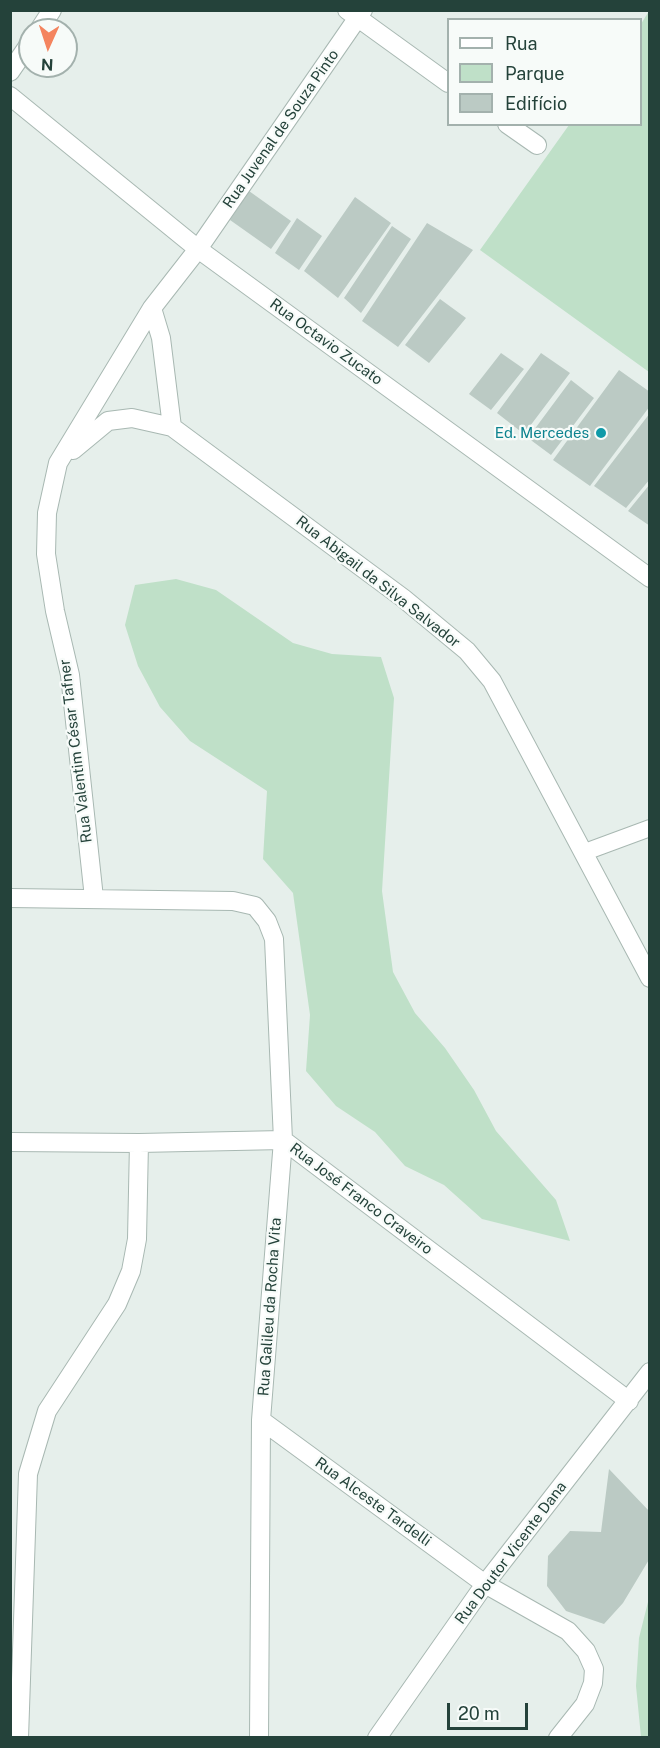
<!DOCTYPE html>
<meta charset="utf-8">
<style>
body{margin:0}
#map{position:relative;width:660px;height:1748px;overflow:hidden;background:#e6efeb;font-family:"Public Sans",sans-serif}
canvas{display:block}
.frame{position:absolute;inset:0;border:12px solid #24423a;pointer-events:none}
.legend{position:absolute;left:447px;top:18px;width:195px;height:108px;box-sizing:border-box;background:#f7fbf9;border:2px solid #a3b1ad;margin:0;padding:8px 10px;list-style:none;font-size:18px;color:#24423a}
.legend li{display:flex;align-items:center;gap:12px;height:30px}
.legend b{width:30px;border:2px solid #a3b1ad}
.north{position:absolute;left:18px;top:18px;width:60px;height:60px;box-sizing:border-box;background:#f7fbf9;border:2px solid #a3b1ad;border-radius:50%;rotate:183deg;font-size:16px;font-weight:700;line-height:24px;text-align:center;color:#24423a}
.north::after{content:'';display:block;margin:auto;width:21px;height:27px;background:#f4845f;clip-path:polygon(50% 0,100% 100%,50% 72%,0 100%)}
.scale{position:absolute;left:447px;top:1703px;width:81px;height:27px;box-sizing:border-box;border:3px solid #24423a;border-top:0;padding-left:8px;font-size:18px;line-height:21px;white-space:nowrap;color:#24423a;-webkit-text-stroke:4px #f7fbf9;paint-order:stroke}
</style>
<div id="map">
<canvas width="660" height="1748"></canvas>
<div class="frame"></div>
<ul class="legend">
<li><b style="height:8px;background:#fff"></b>Rua</li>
<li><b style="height:16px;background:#bfe0c8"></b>Parque</li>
<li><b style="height:16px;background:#bbcac4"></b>Edifício</li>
</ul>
<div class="north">N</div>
<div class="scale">20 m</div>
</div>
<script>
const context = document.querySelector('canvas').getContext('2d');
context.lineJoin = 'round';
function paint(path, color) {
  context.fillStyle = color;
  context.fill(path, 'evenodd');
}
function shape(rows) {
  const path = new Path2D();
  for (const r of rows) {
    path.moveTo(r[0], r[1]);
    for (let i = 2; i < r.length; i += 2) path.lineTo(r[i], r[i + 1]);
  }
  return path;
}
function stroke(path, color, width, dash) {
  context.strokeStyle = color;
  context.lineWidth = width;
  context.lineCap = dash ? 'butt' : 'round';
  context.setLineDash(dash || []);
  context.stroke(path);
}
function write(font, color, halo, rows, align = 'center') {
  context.font = font + ' "Public Sans",sans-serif';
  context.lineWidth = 4.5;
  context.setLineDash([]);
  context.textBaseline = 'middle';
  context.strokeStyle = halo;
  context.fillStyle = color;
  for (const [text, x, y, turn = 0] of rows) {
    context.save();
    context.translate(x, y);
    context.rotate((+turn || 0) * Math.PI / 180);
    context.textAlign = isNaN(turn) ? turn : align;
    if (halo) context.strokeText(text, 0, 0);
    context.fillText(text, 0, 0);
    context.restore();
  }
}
paint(shape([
 [649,11,649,372,480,250,569,125,640,124,641,24],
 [176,579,216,590,293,643,332,654,381,657,394,698,382,891,393,972,415,1013,445,1048,474,1090,496,1131,556,1200,570,1241,482,1219,444,1185,405,1166,375,1132,336,1106,306,1071,310,1015,293,893,263,859,267,791,190,741,160,707,138,666,125,625,135,585],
 [649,1598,649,1737,641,1737,636,1686,639,1638]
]), '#bfe0c8');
paint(shape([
 [249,191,291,221,271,249,230,220],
 [355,197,391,223,338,298,304,271],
 [297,218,322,236,299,270,275,253],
 [427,223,473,250,398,347,362,321],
 [392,226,411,239,361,313,344,298],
 [440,299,466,318,429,363,405,345],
 [501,353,524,369,491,410,469,394],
 [541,353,570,373,524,434,497,413],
 [619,370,650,392,650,406,590,486,553,460],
 [571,380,594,398,551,455,528,438],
 [650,413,650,479,626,508,594,486],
 [650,484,650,526,628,511],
 [609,1469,650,1512,650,1558,623,1603,604,1624,566,1611,547,1586,548,1556,570,1531,601,1532]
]), '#bbcac4');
const service = shape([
 [585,852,650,828]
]);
const minor = shape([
 [347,10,448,83],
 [39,30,52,10],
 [10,72,30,43],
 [507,124,537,145],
 [152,308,161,338,172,427,403,598,467,651,492,681,650,978],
 [73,450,108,421,132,418,172,427],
 [10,898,233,901,255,906,267,921,274,939,283,1140,261,1420,259,1738],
 [94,898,70,675,55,611,46,554,47,513,58,463,152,308,198,249,363,10],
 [10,1142,139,1143,283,1140,629,1401],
 [261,1420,485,1584,568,1631,586,1651,594,1669,593,1683,585,1704,558,1738],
 [19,1738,28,1474,47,1411,117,1304,131,1271,137,1239,139,1143],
 [377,1738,485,1584,650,1372]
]);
const tertiary = shape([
 [10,96,198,249,650,578]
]);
stroke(service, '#a8b8b2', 18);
stroke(minor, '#a8b8b2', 20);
stroke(tertiary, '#a8b8b2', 20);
stroke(service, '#fff', 16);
stroke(minor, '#fff', 18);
stroke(tertiary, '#fff', 18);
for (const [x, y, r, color] of [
 [601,433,6,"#0f9aa8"]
]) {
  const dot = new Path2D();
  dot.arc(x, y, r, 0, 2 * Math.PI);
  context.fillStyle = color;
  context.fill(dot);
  stroke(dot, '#f7fbf9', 2);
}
write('15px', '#24423a', '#f7fbf9', [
 ["Rua Juvenal de Souza Pinto",281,129,-55],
 ["Rua Octavio Zucato",326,342,36],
 ["Rua Abigail da Silva Salvador",378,582,38],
 ["Rua Valentim César Tafner",76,751,-97],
 ["Rua José Franco Craveiro",361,1199,37],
 ["Rua Galileu da Rocha Vita",270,1307,-86],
 ["Rua Alceste Tardelli",373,1502,36],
 ["Rua Doutor Vicente Dana",511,1553,-53]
]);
write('15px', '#0d838f', '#f7fbf9', [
 ["Ed. Mercedes",589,433]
], 'right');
</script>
